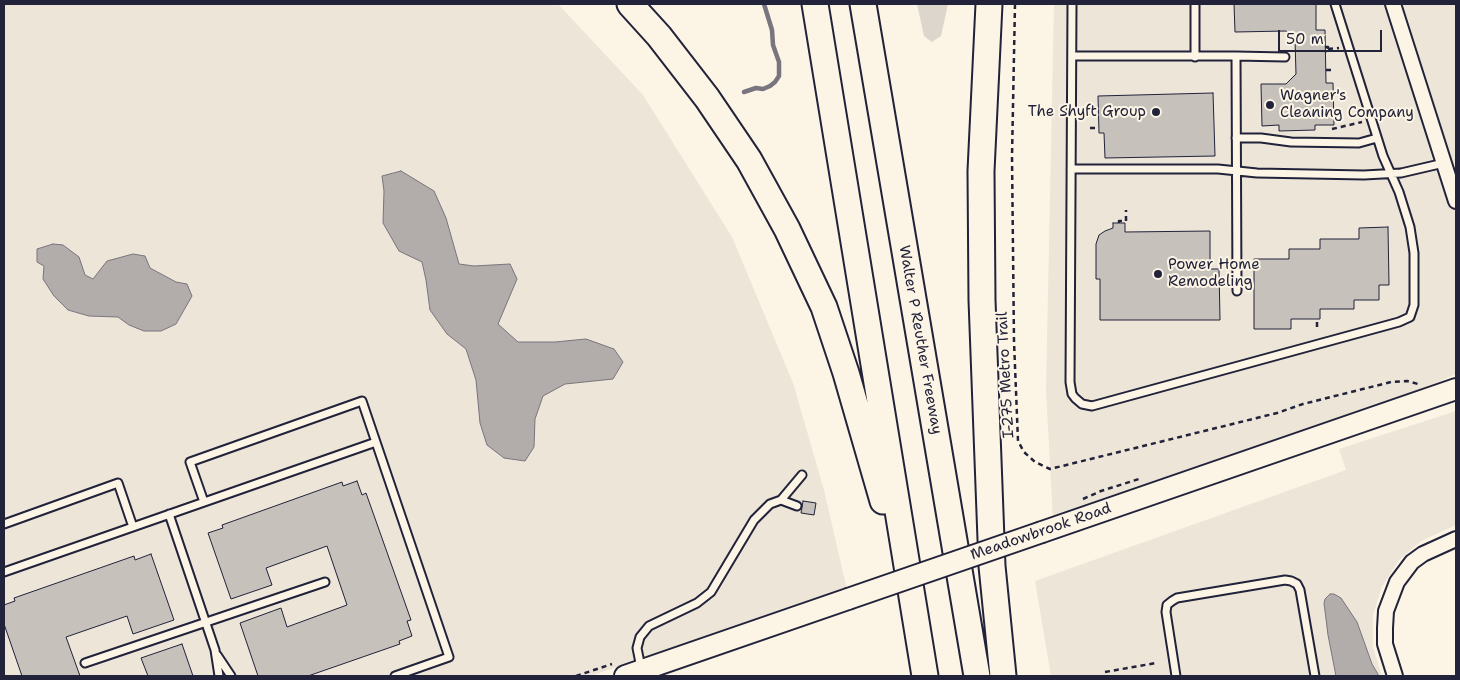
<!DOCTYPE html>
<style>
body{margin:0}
#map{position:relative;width:1460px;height:680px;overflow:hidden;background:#fcf5e5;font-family:"Shantell Sans",sans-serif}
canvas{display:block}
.frame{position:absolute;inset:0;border:5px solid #22223b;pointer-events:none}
.scale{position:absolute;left:1278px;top:30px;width:104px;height:22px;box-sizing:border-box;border:2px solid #22223b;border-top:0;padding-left:6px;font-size:15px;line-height:18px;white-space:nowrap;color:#22223b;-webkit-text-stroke:4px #fcf5e5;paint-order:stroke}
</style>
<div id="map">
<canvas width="1460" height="680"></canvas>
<div class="frame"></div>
<div class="scale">50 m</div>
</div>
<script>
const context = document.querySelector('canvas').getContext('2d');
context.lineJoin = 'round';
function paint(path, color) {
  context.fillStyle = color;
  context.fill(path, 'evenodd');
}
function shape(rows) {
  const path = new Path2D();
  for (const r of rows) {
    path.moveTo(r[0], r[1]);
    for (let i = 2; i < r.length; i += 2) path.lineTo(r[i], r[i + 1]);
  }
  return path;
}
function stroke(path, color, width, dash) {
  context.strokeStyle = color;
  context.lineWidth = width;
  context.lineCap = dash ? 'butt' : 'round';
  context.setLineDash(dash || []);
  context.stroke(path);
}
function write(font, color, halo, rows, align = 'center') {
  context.font = font + ' "Shantell Sans",sans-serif';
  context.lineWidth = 4;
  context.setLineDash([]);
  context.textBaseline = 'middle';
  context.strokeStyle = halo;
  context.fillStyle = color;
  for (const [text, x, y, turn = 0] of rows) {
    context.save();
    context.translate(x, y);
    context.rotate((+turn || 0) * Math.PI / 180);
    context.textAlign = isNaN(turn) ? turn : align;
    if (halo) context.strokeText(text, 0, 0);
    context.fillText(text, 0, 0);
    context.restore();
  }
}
paint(shape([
 [4,4,558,4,643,95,732,237,793,383,824,490,847,590,590,676,4,676],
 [1054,4,1456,4,1456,374,1401,398,1053,519,1046,390],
 [1456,411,1456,525,1421,541,1399,560,1382,587,1373,615,1373,647,1382,676,1051,676,1035,581,1346,470,1339,449]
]), '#ece5d8');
paint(shape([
 [917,4,948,4,941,36,932,42,924,36]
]), '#dcd6cc');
const water = shape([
 [401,171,434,191,446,218,459,264,474,266,510,264,517,279,498,324,518,342,555,342,586,339,614,349,623,362,613,379,565,384,543,396,535,419,534,447,525,461,504,458,487,445,480,423,476,380,466,349,447,334,430,310,426,280,422,262,399,251,383,223,384,191,382,176,401,171],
 [53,244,63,245,79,257,85,275,93,279,107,261,133,254,145,256,150,268,176,282,187,284,192,296,176,324,161,331,144,331,129,325,118,317,89,316,68,310,54,296,43,279,44,266,37,262,37,249,53,244],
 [1330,594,1334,594,1341,598,1357,622,1372,664,1379,676,1336,676,1328,635,1324,603,1325,599,1330,594]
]);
paint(water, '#b2adab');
stroke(water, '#78757e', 1);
stroke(shape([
 [744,92,756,88,763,89,770,86,775,82,779,76,779,62,773,45,772,30,764,4]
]), '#78757e', 4.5);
const building = shape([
 [1234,4,1316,4,1316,30,1325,30,1326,83,1333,83,1334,125,1315,125,1315,130,1279,131,1279,125,1262,126,1261,84,1286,84,1296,74,1295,39,1286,31,1235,32,1234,4],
 [1213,93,1215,156,1105,158,1104,133,1099,133,1098,96,1213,93],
 [1113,223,1125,223,1125,232,1210,231,1210,269,1219,269,1220,320,1100,320,1100,279,1096,279,1096,244,1099,235,1105,231,1113,228,1113,223],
 [1388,227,1389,285,1379,285,1379,300,1354,300,1354,309,1320,309,1320,319,1291,319,1291,329,1254,329,1254,259,1289,259,1289,249,1320,249,1320,239,1359,239,1359,228,1388,227],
 [357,481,362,495,366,493,411,620,407,621,412,636,399,641,400,644,308,676,258,676,240,623,281,608,287,627,347,605,327,546,266,568,272,585,231,599,208,533,223,528,222,525,342,482,343,486,357,481],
 [803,501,816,503,814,515,801,513,803,501],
 [151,554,174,620,133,634,127,616,66,637,80,676,22,676,4,624,4,605,15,601,14,598,134,556,135,560,151,554],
 [182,644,193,676,148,676,141,658,182,644]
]);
paint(building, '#c6c1bb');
stroke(building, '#22223b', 1);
const lane = shape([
 [1072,4,1070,382,1072,394,1075,398,1082,404,1092,406,1399,322,1410,317,1414,305,1414,253,1410,227,1399,192,1383,156,1335,4],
 [1072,56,1236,56,1237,291],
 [1236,56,1285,57],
 [1195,57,1195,4],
 [1236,138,1261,138,1291,142,1359,143,1377,138],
 [1071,169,1218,169,1257,173,1364,175,1401,173,1444,163],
 [781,500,797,506],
 [204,502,190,462,362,401,449,657,395,676],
 [169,514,215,650,219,676],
 [4,524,118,483,133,527],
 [4,572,376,442],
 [217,655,231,676],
 [85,663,325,582],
 [641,668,637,648,640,637,649,626,697,603,711,592,754,520,770,504,781,500,802,475],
 [1176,676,1166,612,1167,605,1172,601,1177,598,1285,580,1291,581,1297,584,1300,590,1315,676]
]);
const street = shape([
 [1393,4,1456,201],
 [1395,676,1385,644,1385,628,1386,611,1397,582,1412,562,1423,554,1456,539]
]);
const secondary = shape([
 [1042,532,1456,389],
 [625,676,848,599]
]);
const highway = shape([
 [630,4,659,36,707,98,749,160,787,229,824,307,846,373,883,501],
 [815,4,925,676],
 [863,4,977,676],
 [989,4,981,171,982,300,992,566,1003,676]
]);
stroke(lane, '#22223b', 11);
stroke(street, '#22223b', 18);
stroke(secondary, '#22223b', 24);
stroke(highway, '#22223b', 29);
stroke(shape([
 [1015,4,1012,157,1014,341,1018,441,1024,452,1035,462,1050,469,1277,413,1303,404,1391,382,1407,381,1418,384],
 [1325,47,1328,47,1328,51,1325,52],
 [1328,49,1339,48],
 [1326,70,1334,70],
 [1090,128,1099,128],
 [1332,129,1362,122],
 [1119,223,1119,221,1126,221,1126,210],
 [1317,327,1317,319],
 [1083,499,1101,491,1139,479],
 [1105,672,1156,663],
 [576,676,612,664]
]), '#22223b', 2.5, [5, 4]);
stroke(lane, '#fcf5e5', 7);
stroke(street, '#fcf5e5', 14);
stroke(secondary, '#fcf5e5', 20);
stroke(highway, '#fcf5e5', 25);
const secondaryBridge = shape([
 [848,599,1042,532]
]);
stroke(secondaryBridge, '#22223b', 24, []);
stroke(secondaryBridge, '#fcf5e5', 20);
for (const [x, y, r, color] of [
 [1270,105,5,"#22223b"],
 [1156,112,5,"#22223b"],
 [1158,274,5,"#22223b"]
]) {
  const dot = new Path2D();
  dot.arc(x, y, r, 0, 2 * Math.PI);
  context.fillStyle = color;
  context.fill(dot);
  stroke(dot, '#fcf5e5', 2);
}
write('15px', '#22223b', '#fcf5e5', [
 ["Wagner's",1280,96],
 ["Cleaning Company",1280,113],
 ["The Shyft Group",1146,112,"right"],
 ["Power Home",1168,265],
 ["Remodeling",1168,282]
], 'left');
write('15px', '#22223b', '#fcf5e5', [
 ["Walter P Reuther Freeway",920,340,80],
 ["I-275 Metro Trail",1006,375,-93],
 ["Meadowbrook Road",1041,532,-19]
]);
</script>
